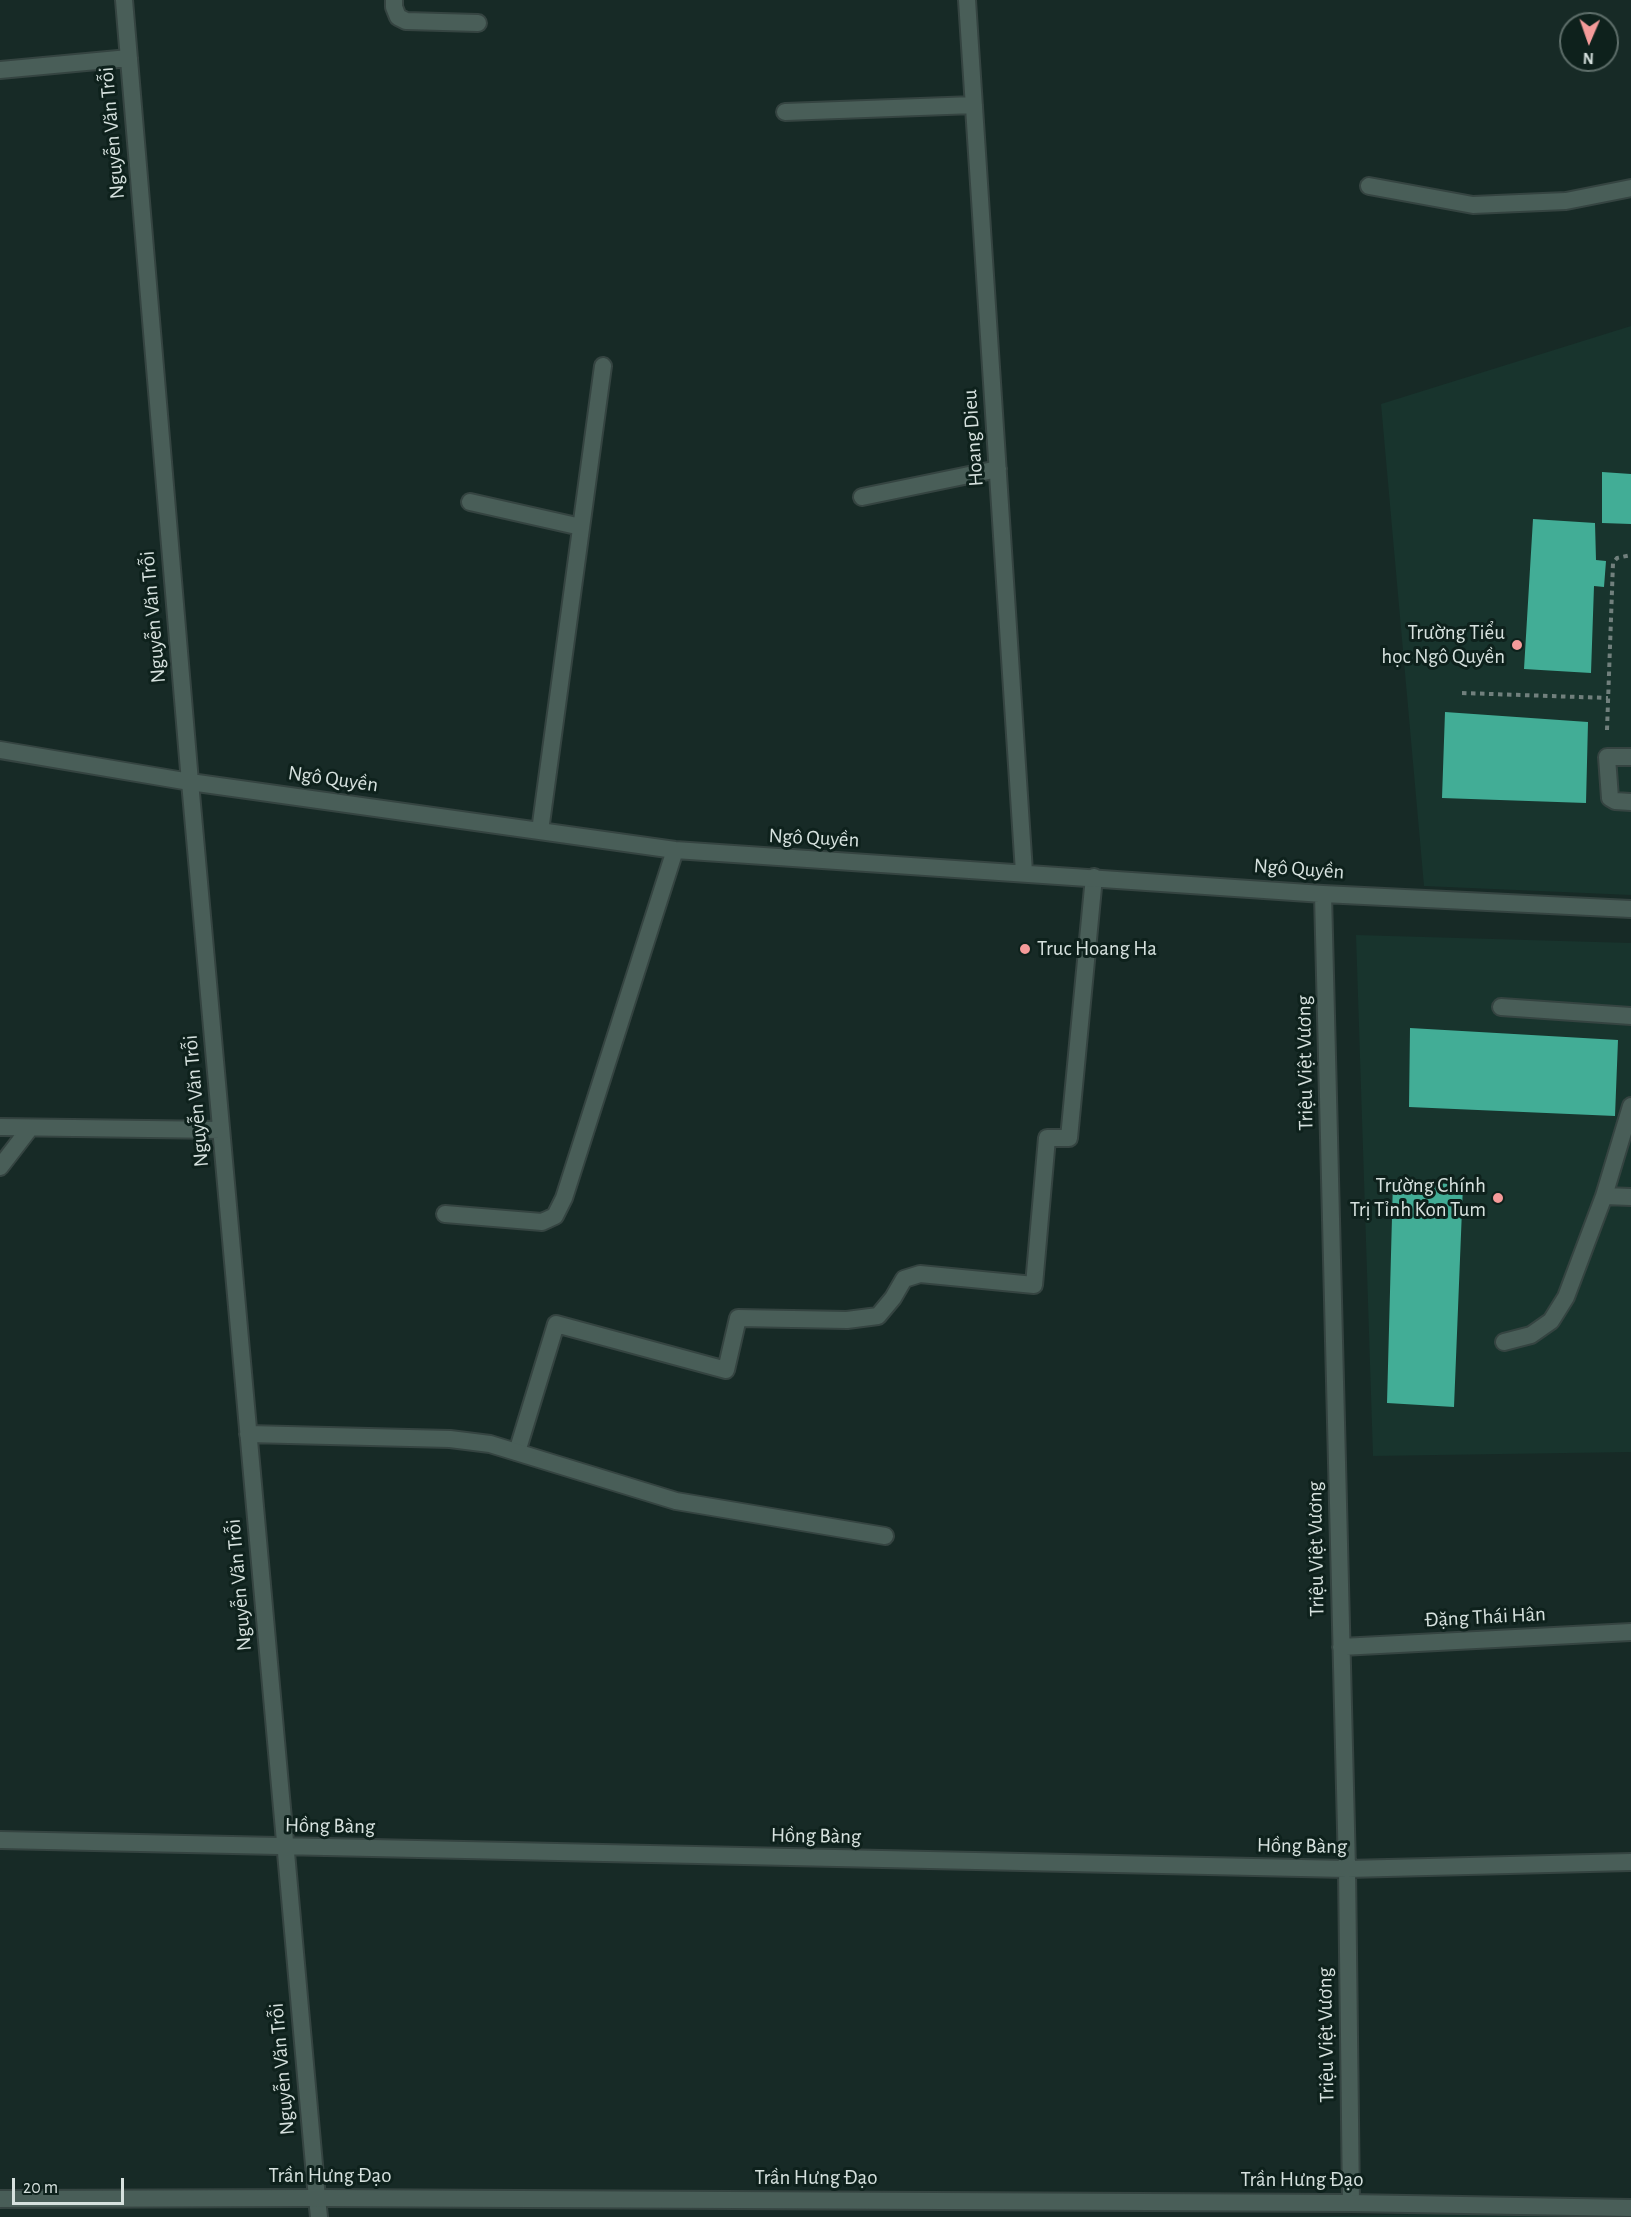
<!DOCTYPE html>
<meta charset="utf-8">
<style>
body{margin:0}
#map{position:relative;width:1631px;height:2217px;overflow:hidden;background:#172a26;font-family:"Alegreya Sans",sans-serif}
canvas{display:block}
.north{position:absolute;left:1559px;top:12px;width:60px;height:60px;box-sizing:border-box;background:#0e211c;border:2px solid #5e6e6a;border-radius:50%;rotate:182deg;font-size:16px;font-weight:700;line-height:24px;text-align:center;color:#d6e1de}
.north::after{content:'';display:block;margin:auto;width:21px;height:27px;background:#f59b9a;clip-path:polygon(50% 0,100% 100%,50% 72%,0 100%)}
.scale{position:absolute;left:12px;top:2178px;width:112px;height:27px;box-sizing:border-box;border:3px solid #d6e1de;border-top:0;padding-left:8px;font-size:18px;line-height:21px;white-space:nowrap;color:#d6e1de;-webkit-text-stroke:4px #0e211c;paint-order:stroke}
</style>
<div id="map">
<canvas width="1631" height="2217"></canvas>
<div class="north">N</div>
<div class="scale">20 m</div>
</div>
<script>
const context = document.querySelector('canvas').getContext('2d');
context.lineJoin = 'round';
function paint(path, color) {
  context.fillStyle = color;
  context.fill(path, 'evenodd');
}
function shape(rows) {
  const path = new Path2D();
  for (const r of rows) {
    path.moveTo(r[0], r[1]);
    for (let i = 2; i < r.length; i += 2) path.lineTo(r[i], r[i + 1]);
  }
  return path;
}
function stroke(path, color, width, dash) {
  context.strokeStyle = color;
  context.lineWidth = width;
  context.lineCap = dash ? 'butt' : 'round';
  context.setLineDash(dash || []);
  context.stroke(path);
}
function write(font, color, halo, rows, align = 'center') {
  context.font = font + ' "Alegreya Sans",sans-serif';
  context.lineWidth = 6;
  context.setLineDash([]);
  context.textBaseline = 'middle';
  context.strokeStyle = halo;
  context.fillStyle = color;
  for (const [text, x, y, turn = 0] of rows) {
    context.save();
    context.translate(x, y);
    context.rotate((+turn || 0) * Math.PI / 180);
    context.textAlign = isNaN(turn) ? turn : align;
    if (halo) context.strokeText(text, 0, 0);
    context.fillText(text, 0, 0);
    context.restore();
  }
}
paint(shape([
 [1631,326,1631,895,1424,886,1381,404],
 [1356,935,1631,943,1631,1452,1373,1456],
 [1631,2210,1631,2217,1285,2217]
]), '#18342d');
paint(shape([
 [1602,472,1631,474,1631,524,1602,523],
 [1533,519,1595,523,1596,560,1606,561,1604,587,1594,586,1591,673,1524,669],
 [1445,712,1588,722,1586,803,1442,798],
 [1410,1028,1618,1040,1615,1116,1409,1107],
 [1393,1180,1463,1185,1454,1407,1387,1403]
]), '#42ad96');
const service = shape([
 [1631,757,1607,757,1610,798,1615,801,1631,802],
 [1501,1007,1631,1016],
 [1604,1196,1631,1197],
 [1504,1342,1531,1335,1551,1321,1566,1297,1604,1196,1631,1106],
 [517,1452,556,1324,726,1370,738,1318,847,1320,878,1316,893,1298,904,1279,920,1274,1034,1285,1047,1138,1069,1138,1094,877],
 [317,2198,319,2217]
]);
const minor = shape([
 [124,0,190,782,317,2198],
 [394,0,394,7,398,17,406,21,478,23],
 [967,0,1024,872],
 [0,70,129,58],
 [785,112,974,105],
 [1369,186,1473,205,1566,201,1631,188],
 [862,497,998,469],
 [470,502,581,527],
 [0,750,190,782,675,850,1323,894,1631,909],
 [540,831,603,366],
 [1323,894,1347,1869,1351,2203],
 [0,1127,221,1130],
 [0,1167,30,1128],
 [445,1214,542,1222,555,1216,564,1198,675,850],
 [248,1434,450,1439,490,1444,676,1501,885,1536],
 [1341,1647,1631,1632],
 [0,1840,1347,1869,1631,1862]
]);
const tertiary = shape([
 [0,2199,317,2198,1351,2203,1631,2208]
]);
stroke(service, '#354441', 20);
stroke(minor, '#354441', 20);
stroke(tertiary, '#354441', 20);
stroke(shape([
 [1462,693,1608,698],
 [1607,730,1613,563,1617,558,1631,555]
]), '#71807d', 4, [4.5, 4.5]);
stroke(service, '#495e58', 16);
stroke(minor, '#495e58', 16);
stroke(tertiary, '#495e58', 16);
for (const [x, y, r, color] of [
 [1517,645,6,"#f59b9a"],
 [1025,949,6,"#f59b9a"],
 [1498,1198,6,"#f59b9a"]
]) {
  const dot = new Path2D();
  dot.arc(x, y, r, 0, 2 * Math.PI);
  context.fillStyle = color;
  context.fill(dot);
  stroke(dot, '#0e211c', 2);
}
write('21px', '#d6e1de', '#0e211c', [
 ["Nguyễn Văn Trỗi",112,133,-95],
 ["Hoang Dieu",973,438,-94],
 ["Nguyễn Văn Trỗi",153,617,-95],
 ["Ngô Quyền",333,779,8],
 ["Ngô Quyền",814,838,3],
 ["Ngô Quyền",1299,869,4],
 ["Triệu Việt Vương",1305,1063,-91],
 ["Nguyễn Văn Trỗi",196,1101,-95],
 ["Triệu Việt Vương",1316,1549,-91],
 ["Nguyễn Văn Trỗi",239,1585,-95],
 ["Đặng Thái Hân",1485,1617,-3],
 ["Hồng Bàng",330,1826,1],
 ["Hồng Bàng",816,1836,1],
 ["Hồng Bàng",1302,1846,1],
 ["Triệu Việt Vương",1326,2035,-91],
 ["Nguyễn Văn Trỗi",282,2069,-95],
 ["Trần Hưng Đạo",330,2176],
 ["Trần Hưng Đạo",816,2178],
 ["Trần Hưng Đạo",1302,2180]
]);
write('21px', '#d6e1de', '#0e211c', [
 ["Trường Tiểu",1505,633],
 ["học Ngô Quyền",1505,657],
 ["Truc Hoang Ha",1037,949,"left"],
 ["Trường Chính",1486,1186],
 ["Trị Tỉnh Kon Tum",1486,1210]
], 'right');
</script>
